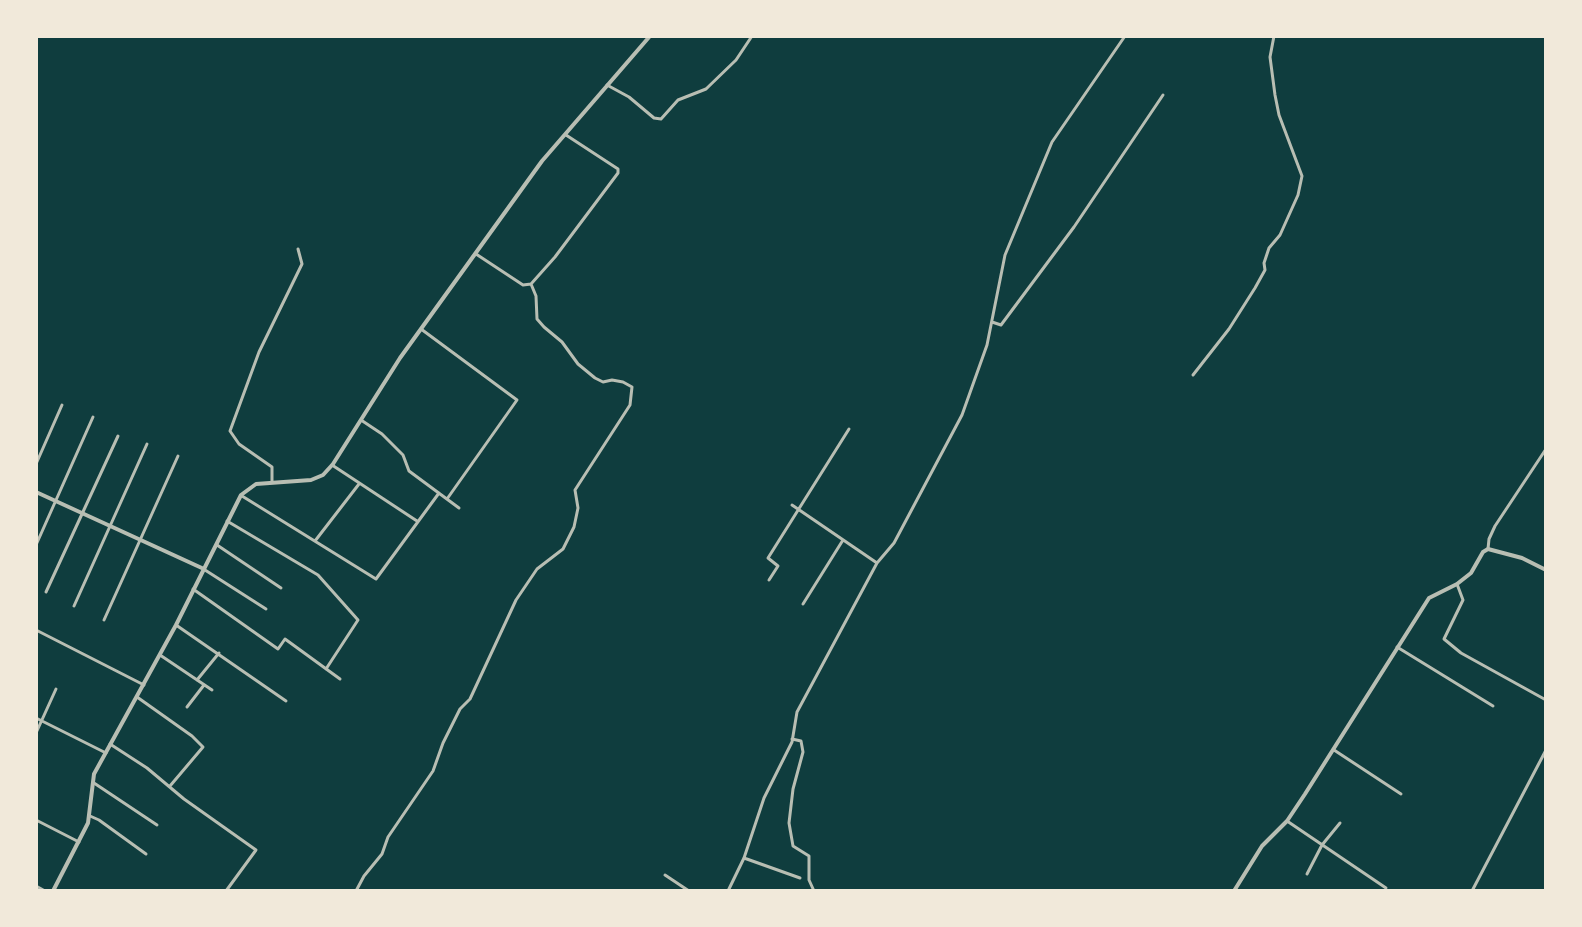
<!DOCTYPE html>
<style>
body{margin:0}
#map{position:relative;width:1582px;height:927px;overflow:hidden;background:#0f3d3e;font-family:Mulish,sans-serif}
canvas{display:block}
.frame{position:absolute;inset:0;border:38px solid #f1e9da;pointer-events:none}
</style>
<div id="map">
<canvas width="1582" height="927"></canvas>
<div class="frame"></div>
</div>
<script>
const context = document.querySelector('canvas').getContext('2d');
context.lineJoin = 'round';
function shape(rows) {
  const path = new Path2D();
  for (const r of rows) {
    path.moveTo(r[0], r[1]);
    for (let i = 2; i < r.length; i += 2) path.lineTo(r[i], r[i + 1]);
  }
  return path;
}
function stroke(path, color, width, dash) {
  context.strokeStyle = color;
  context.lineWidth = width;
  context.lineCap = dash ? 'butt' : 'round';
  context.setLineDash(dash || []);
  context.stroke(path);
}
stroke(shape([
 [607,85,629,97,654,118,661,119,678,100,706,89,736,60,752,36],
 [531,284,555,257,618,173,618,169,566,135],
 [992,322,1001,325,1074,227,1163,95],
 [421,329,517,400,447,499],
 [1193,375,1229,329,1255,288,1265,270,1264,263,1269,248,1280,235,1298,195,1302,176,1279,115,1275,95,1270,57,1274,36],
 [361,420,382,434,403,455,409,471,459,508],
 [36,464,62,405],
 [332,465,417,521],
 [272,481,272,467,239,444,230,431,259,352,302,264,298,249],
 [242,496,376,579,439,493],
 [792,505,877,563],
 [227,521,318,575,358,620,326,669],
 [315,541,359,484],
 [36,545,93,417],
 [217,545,281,588],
 [1488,549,1489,539,1495,526,1546,449],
 [205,570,266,609],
 [769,580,778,566,768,558,849,429],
 [1457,584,1463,600,1444,639,1461,653,1546,700],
 [193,589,278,649,285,639,340,679],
 [46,592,118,436],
 [803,604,843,540],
 [74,606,147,444],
 [104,620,178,456],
 [176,625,286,701],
 [36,630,144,685],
 [1397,647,1493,706],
 [160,655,212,690],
 [197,680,219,653],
 [137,697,192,736,203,747,170,786],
 [187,707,204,685],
 [36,718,106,753],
 [36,733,56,689],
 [792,739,801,741,803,752,793,789,789,823,793,846,809,856,809,880,814,891],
 [110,744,147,768,184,799,256,850,226,891],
 [1334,750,1401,794],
 [94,783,157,825],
 [90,816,99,820,146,854],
 [36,820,79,842],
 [1287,821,1386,888],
 [744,858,800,878],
 [1307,874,1322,845,1340,823],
 [665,875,689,891],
 [36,886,45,891],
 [356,891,364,876,382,854,388,837,433,771,443,743,460,709,470,699,516,600,537,569,563,549,574,527,578,508,575,490,630,405,632,387,623,382,612,380,603,382,595,378,578,364,562,342,544,327,537,319,536,296,531,284,523,285,476,254],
 [728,891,744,858,764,798,792,742,797,712,877,563,894,543,962,415,987,345,1005,255,1052,142,1125,36],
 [1472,891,1546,750]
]), '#b8beb3', 3);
stroke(shape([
 [36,492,204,569],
 [53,891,88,823,94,774,176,625,241,495,256,484,311,480,323,475,333,464,400,358,542,161,650,36],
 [1234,891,1262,846,1287,821,1305,794,1429,598,1457,584,1471,573,1483,552,1488,549,1522,558,1546,570]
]), '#b8beb3', 4);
</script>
